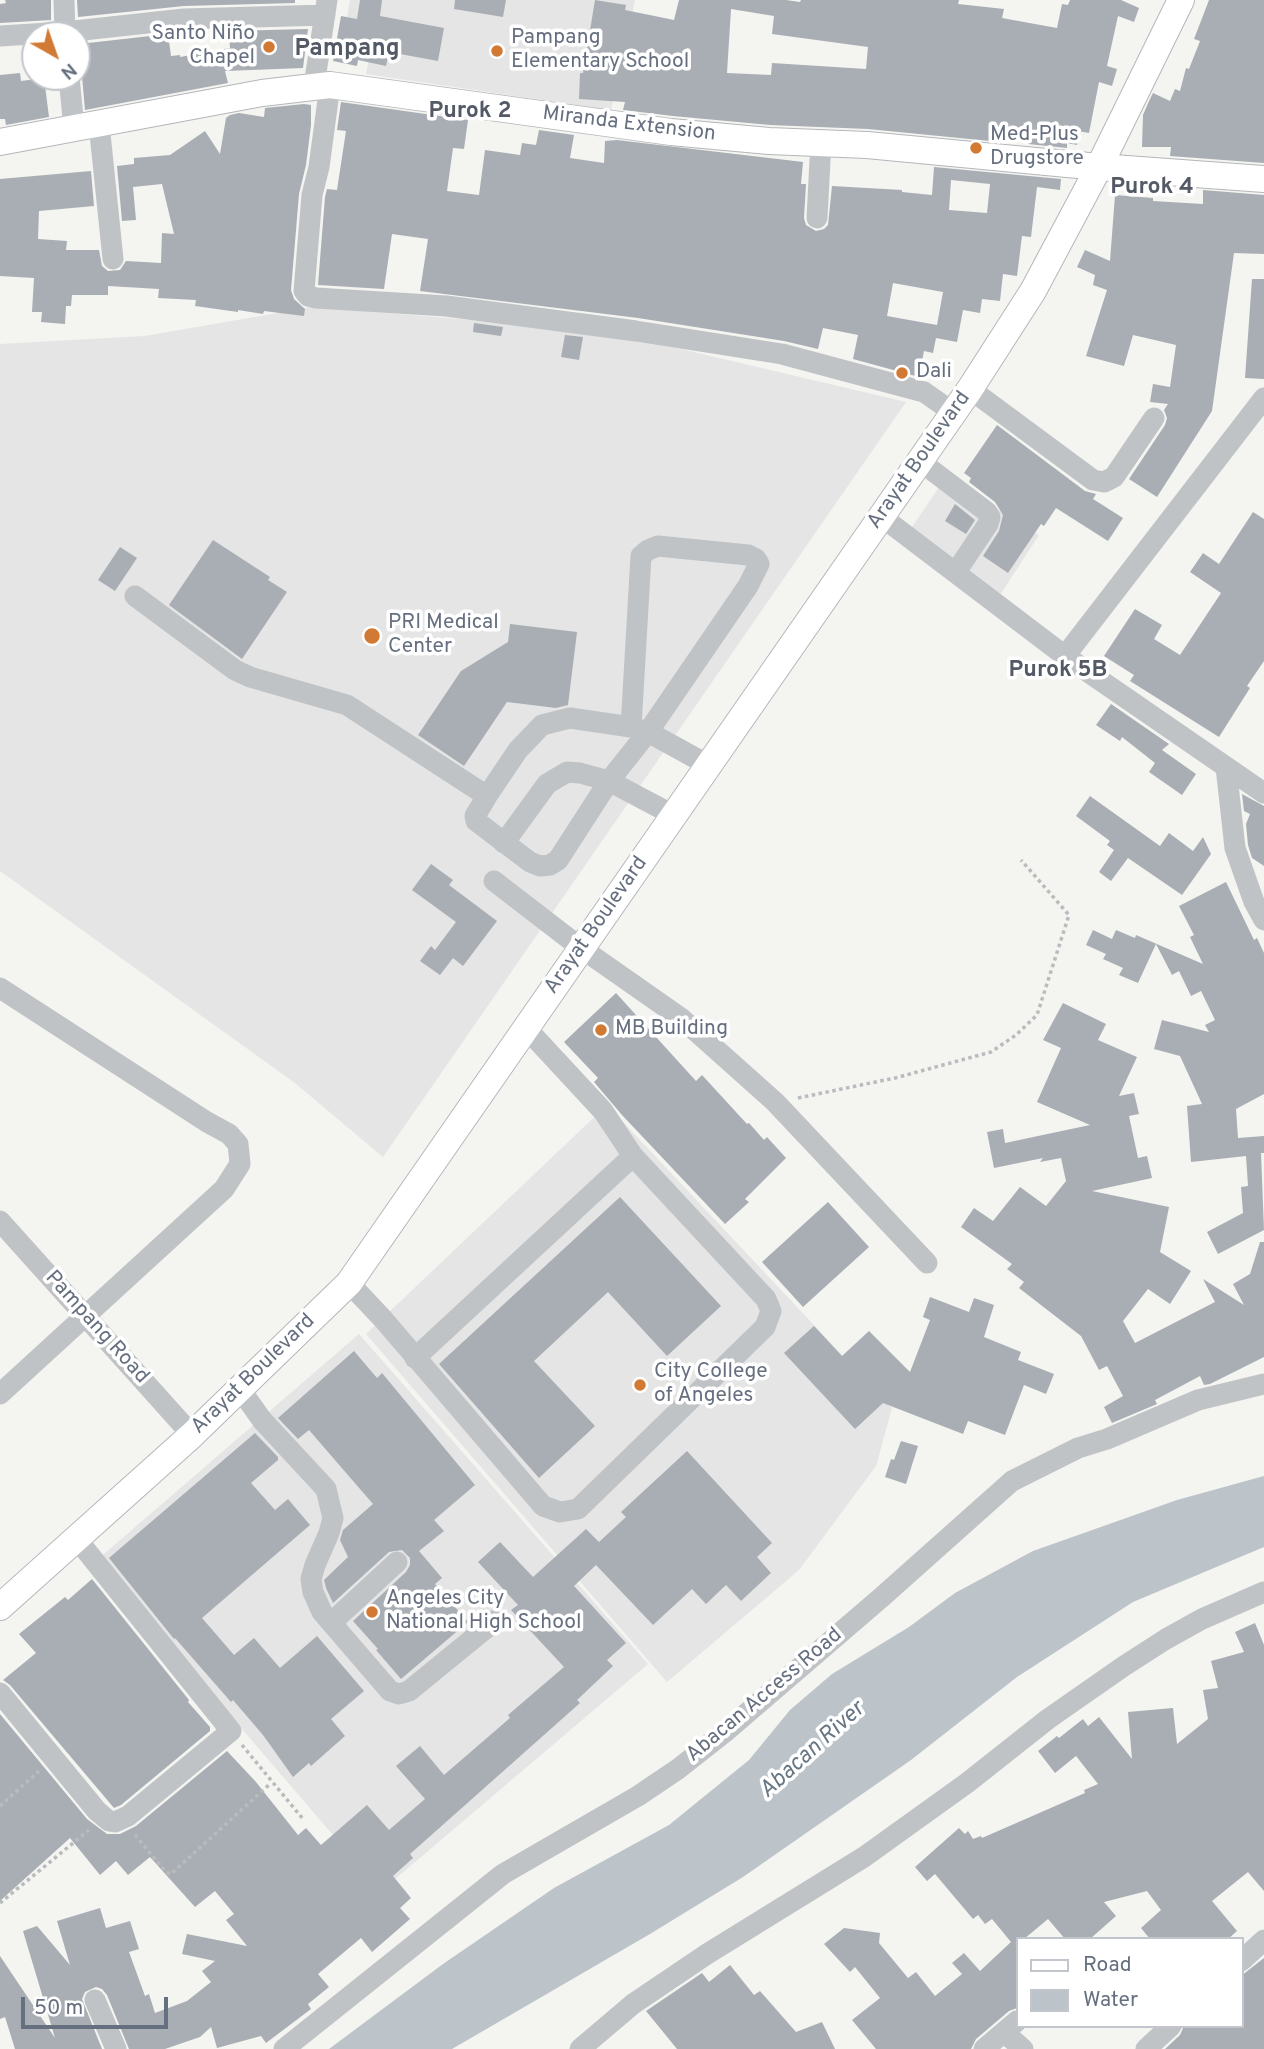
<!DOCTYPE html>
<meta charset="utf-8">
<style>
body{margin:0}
#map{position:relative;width:1264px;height:2049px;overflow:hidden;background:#f4f4f1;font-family:Overpass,sans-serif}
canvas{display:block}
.legend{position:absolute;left:1016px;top:1937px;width:228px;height:91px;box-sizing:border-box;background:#fff;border:2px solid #c2c5cc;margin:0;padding:9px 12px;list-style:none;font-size:21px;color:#666f7f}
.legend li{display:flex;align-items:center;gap:14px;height:35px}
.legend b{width:35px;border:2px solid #c2c5cc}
.north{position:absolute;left:21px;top:21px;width:70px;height:70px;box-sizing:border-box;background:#fff;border:2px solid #c2c5cc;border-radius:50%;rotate:140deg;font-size:19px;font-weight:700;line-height:28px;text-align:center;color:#666f7f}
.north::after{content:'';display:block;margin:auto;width:24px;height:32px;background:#d27933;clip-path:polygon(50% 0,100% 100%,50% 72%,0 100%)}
.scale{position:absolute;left:21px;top:1997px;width:147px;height:32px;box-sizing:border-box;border:4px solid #666f7f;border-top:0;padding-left:9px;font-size:21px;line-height:24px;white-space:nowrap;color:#666f7f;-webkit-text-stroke:5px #fff;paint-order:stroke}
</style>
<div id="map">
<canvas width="1264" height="2049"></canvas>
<ul class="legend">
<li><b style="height:9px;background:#fff"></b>Road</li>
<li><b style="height:19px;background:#bcc3c9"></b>Water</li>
</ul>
<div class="north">N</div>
<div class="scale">50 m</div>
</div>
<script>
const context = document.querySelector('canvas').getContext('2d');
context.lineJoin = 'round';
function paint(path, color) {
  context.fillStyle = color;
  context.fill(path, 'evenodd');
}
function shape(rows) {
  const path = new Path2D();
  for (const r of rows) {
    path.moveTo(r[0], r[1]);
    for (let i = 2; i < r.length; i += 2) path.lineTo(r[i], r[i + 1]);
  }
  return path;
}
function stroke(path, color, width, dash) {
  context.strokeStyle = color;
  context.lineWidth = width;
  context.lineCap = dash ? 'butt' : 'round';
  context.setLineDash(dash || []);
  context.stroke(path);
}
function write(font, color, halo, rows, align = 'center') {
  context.font = font + ' Overpass,sans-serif';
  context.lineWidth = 7;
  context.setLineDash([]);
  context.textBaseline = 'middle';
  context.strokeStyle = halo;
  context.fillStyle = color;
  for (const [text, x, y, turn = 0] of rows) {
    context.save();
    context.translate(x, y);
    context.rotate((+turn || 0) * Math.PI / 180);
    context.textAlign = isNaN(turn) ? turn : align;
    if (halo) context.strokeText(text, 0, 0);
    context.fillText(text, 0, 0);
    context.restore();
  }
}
paint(shape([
 [350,0,635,0,611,110,366,74,375,29,346,24],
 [312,307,510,323,630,337,906,402,383,1157,295,1083,0,871,0,344,145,336],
 [946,477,1039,535,1000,595,910,530],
 [607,1105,892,1408,876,1466,799,1570,667,1682,366,1334],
 [359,1334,648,1664,381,1891,97,1560]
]), '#e4e5e4');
paint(shape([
 [1264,1476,1264,1547,1133,1602,1017,1677,911,1760,743,1877,650,1934,452,2049,329,2049,443,1964,554,1888,669,1825,749,1760,790,1710,832,1674,909,1627,955,1593,1033,1551,1177,1500]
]), '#bcc3c9');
paint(shape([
 [5,0,51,0,51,20,0,23,0,4,6,3],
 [77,0,295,0,295,3,184,6,78,17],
 [360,0,382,0,380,16,444,28,438,61,389,52,386,66,358,60,357,66,333,61,341,16,357,19],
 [455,0,506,0,503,17,454,9],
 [595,0,626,5,625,10,674,20,679,0,786,0,800,2,801,0,959,0,958,4,1004,9,1002,18,1057,28,1062,4,1068,5,1070,0,1121,0,1139,8,1134,22,1118,16,1107,66,1117,69,1112,86,1099,82,1089,133,1078,131,1077,145,1067,143,1067,148,1028,144,1029,139,990,135,990,141,868,129,770,125,673,116,623,110,625,102,579,99,580,73,583,73],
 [731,9,774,16,772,34,868,47,866,69,772,63,771,75,727,73],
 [1209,0,1264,0,1264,163,1170,156,1171,147,1142,147,1143,115,1149,101,1153,93,1170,101,1175,89,1180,91,1186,68,1189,69,1200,41,1194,39],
 [308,29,303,68,225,71,228,83,85,110,82,76,77,67,77,57,90,54,88,43,168,34,171,56,180,55,180,57,230,48,229,31],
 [20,73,21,81,44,78,49,117,6,125,5,119,0,119,0,75],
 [341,102,468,120,464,149,453,148,447,191,479,195,485,150,520,155,522,143,536,145,539,130,574,135,570,158,604,163,605,141,617,140,803,162,801,184,806,184,804,218,806,225,816,231,824,229,828,225,832,186,902,190,902,192,932,195,934,167,1061,179,1060,190,1037,187,1031,237,1022,236,1017,276,1003,274,1000,301,982,299,980,313,963,310,957,342,936,338,933,353,924,351,919,377,853,359,858,335,823,328,818,349,784,341,638,318,420,291,428,239,392,234,384,289,318,285,325,197,327,189,337,190,346,131,337,130],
 [951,180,990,184,987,213,949,210],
 [893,283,943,292,937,325,887,316],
 [304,104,311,105,311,125,306,165,299,194,291,290,294,299,305,309,304,316,264,311,263,314,238,310,238,312,195,306,196,300,158,298,159,289,108,286,108,295,72,295,71,306,66,306,65,324,41,322,42,312,32,312,34,278,0,276,0,179,91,171,94,206,39,211,38,239,67,241,66,250,99,250,102,266,108,271,120,270,126,261,161,263,162,233,174,234,162,184,133,187,136,220,122,221,117,166,134,164,134,158,170,155,205,131,220,154,226,118,230,115,239,113,264,117,265,108],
 [1203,190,1264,195,1264,254,1234,253,1212,411,1157,497,1129,479,1165,425,1167,418,1164,410,1168,404,1150,402,1153,384,1170,387,1176,345,1133,335,1124,366,1086,356,1107,290,1093,285,1095,275,1077,267,1085,250,1110,261,1115,195,1153,198,1153,201,1203,204],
 [1252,279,1264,279,1264,379,1245,378],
 [474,323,503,327,501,336,473,332],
 [565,335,583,337,579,360,561,357],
 [997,425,1085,491,1096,494,1093,499,1123,518,1108,541,1056,508,1044,526,1041,524,1008,573,983,556,999,531,1003,515,995,502,969,482,971,478,964,473],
 [955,504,975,520,966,534,945,521],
 [1253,512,1264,519,1264,661,1247,686,1250,688,1219,737,1130,681,1134,675,1104,656,1135,609,1162,625,1154,639,1180,655,1221,593,1190,572,1203,553,1219,564],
 [213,540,270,577,268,580,287,592,242,659,169,605],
 [120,547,137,558,115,591,98,580],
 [510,624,577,632,568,705,556,708,507,702,464,766,418,735,461,671,508,642],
 [1111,704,1169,744,1162,750,1196,774,1182,795,1149,772,1155,763,1122,737,1120,741,1096,725],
 [1242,794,1264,806,1264,866,1252,858,1248,845,1246,824,1250,814,1244,811],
 [1090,796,1160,846,1169,833,1193,851,1203,837,1211,854,1182,895,1128,858,1111,881,1099,872,1114,850,1107,845,1110,841,1076,816],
 [431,864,453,880,449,885,497,921,463,966,453,958,440,975,420,961,431,946,435,950,456,922,412,890],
 [1226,882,1254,940,1257,938,1264,953,1264,1094,1236,1109,1238,1138,1264,1136,1264,1153,1261,1153,1264,1230,1218,1254,1207,1232,1243,1213,1241,1187,1248,1186,1246,1156,1191,1162,1187,1106,1202,1104,1180,1056,1154,1049,1162,1020,1209,1032,1205,1025,1215,1020,1201,991,1191,996,1179,971,1172,975,1156,944,1138,983,1119,975,1123,968,1103,959,1106,954,1086,945,1093,930,1112,939,1116,930,1135,938,1136,935,1203,964,1190,937,1194,935,1179,906],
 [616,993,696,1081,702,1075,747,1124,749,1123,764,1140,767,1137,786,1158,745,1199,749,1202,725,1224,622,1115,594,1082,598,1078,564,1042],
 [1063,1003,1106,1024,1098,1040,1137,1057,1119,1096,1134,1093,1139,1114,1129,1116,1138,1158,1147,1156,1152,1178,1092,1191,1169,1207,1160,1252,1191,1271,1170,1304,1148,1289,1123,1321,1135,1343,1215,1302,1203,1279,1244,1305,1233,1284,1250,1274,1260,1242,1264,1242,1264,1357,1210,1384,1204,1385,1200,1376,1155,1400,1157,1404,1112,1423,1104,1407,1123,1396,1107,1366,1099,1370,1081,1336,1019,1288,1024,1282,1007,1269,1012,1264,961,1227,974,1208,993,1221,1020,1187,1046,1206,1066,1181,1061,1158,1040,1162,1043,1158,994,1168,987,1132,1003,1129,1005,1143,1090,1125,1037,1102,1061,1048,1043,1040],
 [620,1197,721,1306,667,1356,608,1292,534,1361,595,1426,539,1478,439,1364],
 [828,1202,869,1247,803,1307,762,1262],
 [930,1297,969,1312,974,1298,994,1305,984,1337,1021,1352,1018,1360,1054,1374,1046,1394,1024,1385,1005,1435,968,1421,963,1434,883,1403,855,1429,784,1353,814,1326,842,1356,869,1331,910,1372,930,1320,923,1317],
 [354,1351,377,1378,382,1373,475,1485,434,1520,444,1531,419,1551,442,1578,435,1584,468,1622,401,1679,376,1650,378,1649,353,1621,406,1572,410,1565,410,1558,402,1550,389,1552,333,1603,326,1588,324,1580,348,1557,340,1540,343,1530,373,1504,309,1430,298,1439,278,1418],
 [255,1433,278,1457,278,1460,251,1483,275,1510,288,1499,310,1525,202,1618,234,1655,254,1638,280,1668,317,1636,364,1691,331,1719,345,1736,311,1766,309,1763,293,1777,263,1735,233,1700,231,1702,175,1638,174,1639,109,1558],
 [901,1441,918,1446,906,1484,885,1477,891,1459,894,1460],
 [687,1451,772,1543,757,1557,771,1573,741,1601,726,1585,706,1604,692,1589,653,1625,596,1565,574,1586,626,1643,607,1660,613,1666,577,1700,580,1703,410,1854,413,1858,393,1876,411,1898,400,1908,410,1919,372,1952,361,1938,318,1974,329,1987,308,2004,311,2009,266,2043,261,2036,217,2048,211,2027,200,2037,165,2049,129,2049,107,1995,102,1989,96,1987,85,1992,82,1999,102,2049,15,2049,5,2017,0,2019,0,1956,55,2038,23,1931,37,1926,70,1965,57,1921,100,1908,106,1928,130,1921,139,1949,129,1952,145,1996,149,1994,155,2013,187,2001,211,1982,202,1971,215,1961,182,1954,187,1934,247,1946,226,1920,234,1914,215,1891,195,1907,150,1857,128,1875,116,1861,100,1875,70,1838,0,1901,0,1714,87,1819,107,1834,120,1834,136,1826,227,1751,256,1782,298,1835,306,1828,321,1845,367,1805,389,1830,425,1799,396,1766,420,1746,444,1775,510,1718,508,1715,564,1667,511,1610,518,1605,478,1562,500,1542,533,1577,586,1529,599,1542,626,1517,621,1512],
 [92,1579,189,1700,188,1702,210,1727,210,1731,121,1805,114,1808,10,1685,3,1680,36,1653,19,1634,65,1597,68,1600],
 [1255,1623,1264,1645,1264,1891,1248,1872,1212,1901,1237,1931,1228,1939,1150,1939,1141,1928,1161,1910,1147,1891,1104,1902,1116,1916,1090,1939,1065,1939,1048,1919,1024,1939,1017,1939,1017,2008,1009,2011,976,2039,971,2049,876,2049,852,2020,880,1998,855,1967,850,1972,824,1944,844,1928,880,1933,879,1943,908,1978,916,1972,935,1996,962,1974,952,1963,964,1953,980,1971,1011,1942,992,1919,985,1924,978,1915,973,1919,935,1874,927,1881,915,1867,959,1828,965,1834,968,1831,973,1839,981,1836,982,1838,1085,1793,1084,1790,1098,1784,1076,1756,1055,1773,1038,1751,1057,1736,1059,1738,1083,1719,1088,1726,1099,1717,1132,1759,1128,1712,1173,1708,1177,1744,1208,1719,1203,1690,1218,1688,1211,1661,1244,1652,1235,1632],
 [1264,1958,1264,2049,1165,2049,1180,2035,1184,2026,1241,2026,1241,1976],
 [730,1965,754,1995,760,1991,796,2032,822,2022,835,2049,677,2049,646,2011,702,1973,709,1982]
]), '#a9aeb4');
const major = shape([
 [0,142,262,93,330,85,671,132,769,141,867,145,1099,167,1264,179],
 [0,1607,192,1435,349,1283,970,389,1033,291,1099,167,1181,0]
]);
stroke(major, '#b4b6ba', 28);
stroke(shape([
 [798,1098,895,1078,991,1052,1016,1035,1037,1015,1069,915,1021,860],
 [242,1745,303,1819],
 [0,1806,40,1770],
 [135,1835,166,1872,171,1874,271,1783],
 [0,1903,89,1830]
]), '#babbbe', 3.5, [3.5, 3.5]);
stroke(shape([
 [64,0,65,35],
 [0,36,65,32,184,19,325,15],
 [69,77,74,128],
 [330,85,319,167,312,195,304,291,308,296,316,298,446,306,636,331,782,354,924,392,954,413],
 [314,86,327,0],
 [99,124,113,259],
 [817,218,821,141],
 [970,389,1093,480,1104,482,1114,477,1154,418],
 [921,462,987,512,990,517,988,524,956,572],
 [882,517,1065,656,1264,793],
 [135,596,235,670,250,677,347,705,487,796,475,816,476,821,530,862,540,866,550,865,558,860,609,781,648,732,710,766],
 [1065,656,1264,398],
 [1226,767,1235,848,1254,902,1264,920],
 [487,796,518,750,542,725,570,718,631,727,648,732,748,586,759,564,756,559,748,555,658,546,648,550,641,556,631,727],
 [504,843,547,784,567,772,580,773,609,781,675,816],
 [494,881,581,948,681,1018,775,1102,927,1263],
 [0,988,207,1122,229,1134,238,1144,240,1164,224,1189,0,1394],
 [0,1221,192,1435],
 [349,1283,383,1319,543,1506,560,1512,578,1509,765,1327,771,1311,766,1299,633,1156,603,1111,526,1028],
 [415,1358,633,1156],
 [240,1389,262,1420,326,1489,333,1518,329,1533,315,1565,311,1579,313,1592,322,1612,390,1691,399,1694,409,1691,496,1620],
 [332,1622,397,1562],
 [0,1693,97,1811,109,1821,115,1822,128,1816,231,1731,76,1538],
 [1241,1961,1264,1940],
 [95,2000,116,2049],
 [1017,2021,1004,2032,1023,2049],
 [284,2049,503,1874,638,1796,678,1769,725,1732,883,1596,1012,1481,1078,1448,1107,1439,1198,1400,1264,1384],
 [580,2049,633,2004,707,1954,864,1857,967,1783,1048,1719,1124,1666,1166,1639,1202,1619,1264,1592],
 [984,2049,1004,2032],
 [1146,2049,1171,2026]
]), '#c0c3c6', 21);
stroke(major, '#fff', 26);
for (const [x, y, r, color] of [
 [269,47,7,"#d27933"],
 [497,51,7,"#d27933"],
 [976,148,7,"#d27933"],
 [902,373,7,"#d27933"],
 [372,636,9,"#d27933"],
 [601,1030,7,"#d27933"],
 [640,1385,7,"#d27933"],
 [372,1612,7,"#d27933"]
]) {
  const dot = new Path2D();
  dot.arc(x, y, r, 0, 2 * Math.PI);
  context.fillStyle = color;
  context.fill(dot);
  stroke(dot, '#fff', 2.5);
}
write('21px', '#666f7f', '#fff', [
 ["Santo Niño",255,35,"right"],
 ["Chapel",255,59,"right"],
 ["Pampang",511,39],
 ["Elementary School",511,63],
 ["Med-Plus",990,136],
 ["Drugstore",990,160],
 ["Dali",916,373],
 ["PRI Medical",388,624],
 ["Center",388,648],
 ["MB Building",615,1030],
 ["City College",654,1373],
 ["of Angeles",654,1397],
 ["Angeles City",386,1600],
 ["National High School",386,1624]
], 'left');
write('21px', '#666f7f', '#fff', [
 ["Miranda Extension",629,125,7],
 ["Arayat Boulevard",920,461,-55],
 ["Arayat Boulevard",597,926,-55],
 ["Pampang Road",96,1328,48],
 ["Arayat Boulevard",254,1375,-44],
 ["Abacan Access Road",765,1696,-40]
]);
write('bold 23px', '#535a65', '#fff', [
 ["Purok 2",470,112],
 ["Purok 4",1152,188],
 ["Purok 5B",1058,671]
]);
write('italic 23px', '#677683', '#fff', [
 ["Abacan River",813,1751,-42]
]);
write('bold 24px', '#535a65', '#fff', [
 ["Pampang",347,50]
]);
</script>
